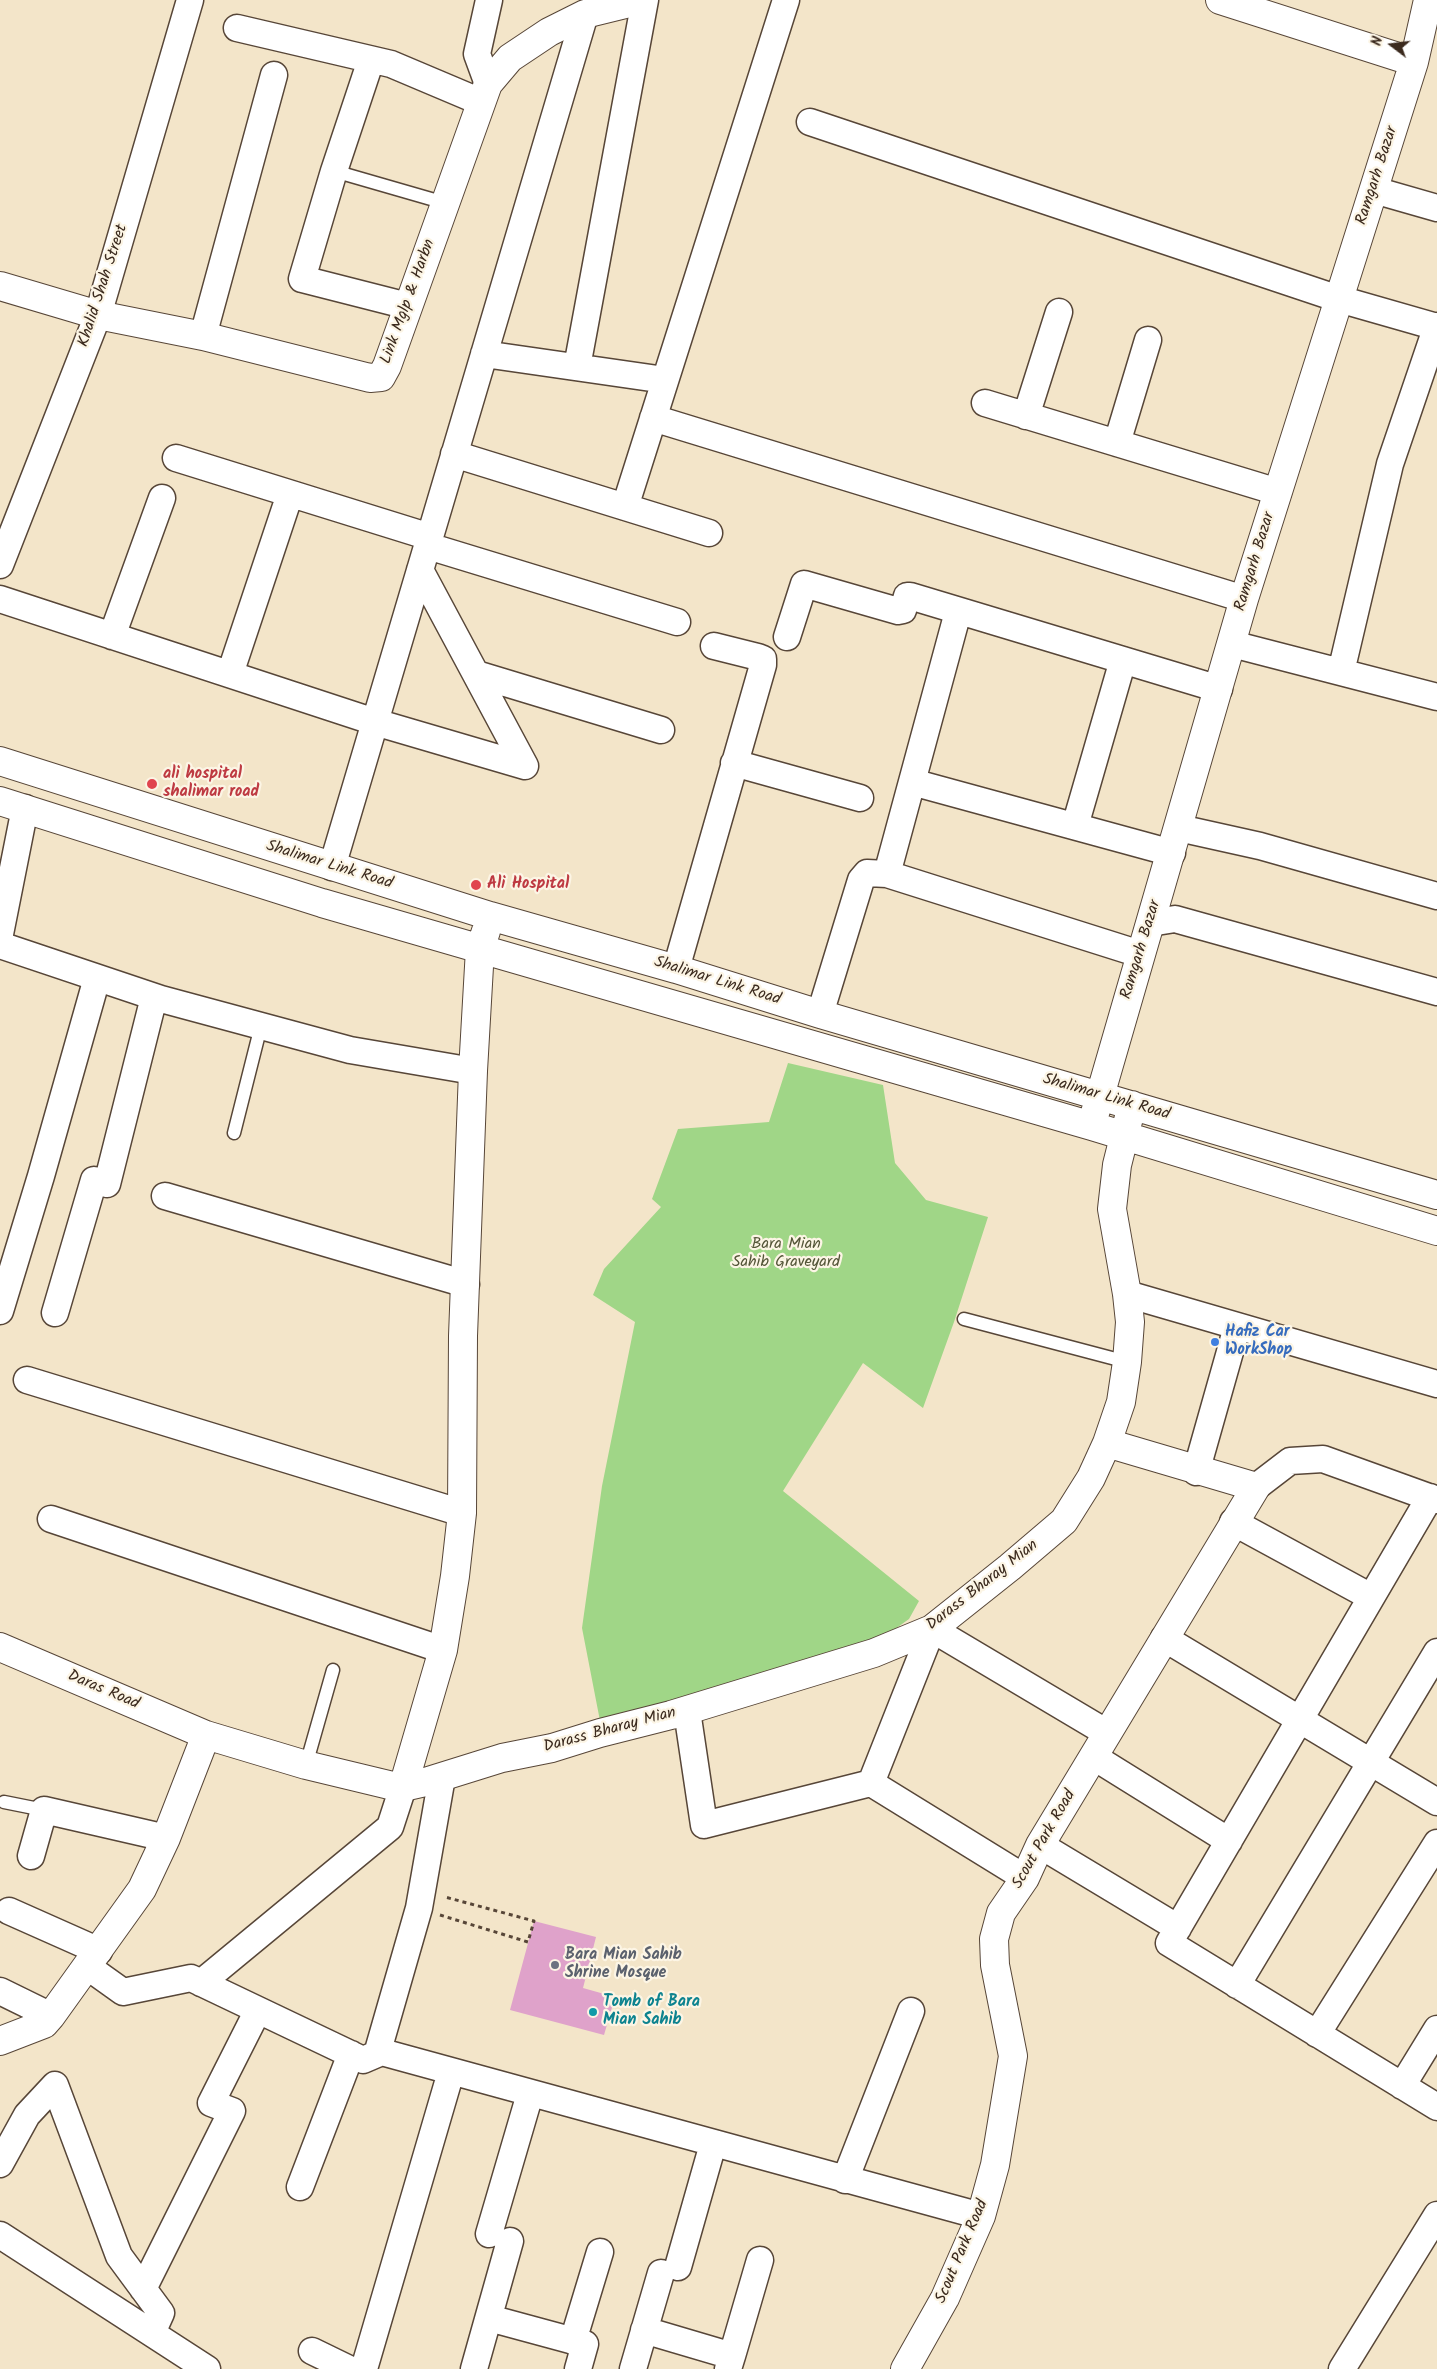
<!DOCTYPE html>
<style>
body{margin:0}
#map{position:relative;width:1437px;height:2369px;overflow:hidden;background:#f3e5c9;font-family:Kalam,sans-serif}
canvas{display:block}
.north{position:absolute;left:1367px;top:20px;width:50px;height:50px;-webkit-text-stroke:4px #fcf5e5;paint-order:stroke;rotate:285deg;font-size:14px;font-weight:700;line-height:20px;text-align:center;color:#3b2a1e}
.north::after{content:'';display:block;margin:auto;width:18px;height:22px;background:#3b2a1e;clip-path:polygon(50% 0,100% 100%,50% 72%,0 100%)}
</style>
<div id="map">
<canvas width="1437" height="2369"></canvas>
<div class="north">N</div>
</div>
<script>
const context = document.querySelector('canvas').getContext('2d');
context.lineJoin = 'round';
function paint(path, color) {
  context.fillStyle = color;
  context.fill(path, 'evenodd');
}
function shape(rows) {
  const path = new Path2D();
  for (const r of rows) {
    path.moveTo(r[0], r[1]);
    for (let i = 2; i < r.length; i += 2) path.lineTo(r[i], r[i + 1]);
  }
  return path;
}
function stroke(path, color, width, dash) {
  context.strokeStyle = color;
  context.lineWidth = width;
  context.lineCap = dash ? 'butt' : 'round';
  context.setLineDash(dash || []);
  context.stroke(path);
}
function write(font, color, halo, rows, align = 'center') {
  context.font = font + ' Kalam,sans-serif';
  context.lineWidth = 4.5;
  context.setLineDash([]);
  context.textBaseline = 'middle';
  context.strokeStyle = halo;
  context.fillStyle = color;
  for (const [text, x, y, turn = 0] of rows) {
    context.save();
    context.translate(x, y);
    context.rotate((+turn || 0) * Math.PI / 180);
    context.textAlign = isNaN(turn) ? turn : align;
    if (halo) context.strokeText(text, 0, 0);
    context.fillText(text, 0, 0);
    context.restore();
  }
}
paint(shape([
 [788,1063,883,1085,895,1163,926,1200,988,1217,954,1322,923,1408,863,1363,783,1491,919,1601,909,1619,881,1639,601,1726,582,1628,602,1486,635,1322,593,1295,604,1269,661,1207,652,1199,678,1129,769,1122]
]), '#a0d687');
paint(shape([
 [534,1921,596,1937,583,1988,615,1997,604,2035,510,2010]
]), '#dfa2ca');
const lane = shape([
 [334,171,445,203],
 [234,1133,261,1026],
 [964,1319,1127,1362],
 [306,1765,333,1670],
 [4,1802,44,1810]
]);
const street = shape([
 [237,28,391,64,481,102],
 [371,60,334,171,302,279,408,306],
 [488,84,477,54,489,0],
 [810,122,1339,299,1437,327],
 [1374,190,1437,208],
 [203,336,274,75],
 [484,354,665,380],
 [577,367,645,0],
 [985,403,1278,492],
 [1026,416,1059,312],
 [653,418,1244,599],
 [1117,443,1148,340],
 [454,454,709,533],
 [176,458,430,537],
 [625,507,786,0],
 [428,546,677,622],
 [0,565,98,315,190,0],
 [0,599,375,722,525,766,420,570],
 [958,612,887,874,1140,954],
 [112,636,162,498],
 [787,637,804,584,898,611,903,610,907,596,910,596,1219,689],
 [1232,644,1437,697],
 [1341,672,1390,464,1437,326],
 [230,674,290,494],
 [476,674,661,730],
 [734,763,860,798],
 [912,782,1172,853],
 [1075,826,1123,660],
 [1179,828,1260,846,1437,896],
 [332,867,585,14],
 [1150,923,1175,919,1437,992],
 [0,934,25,808],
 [0,945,161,999,350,1050,473,1071],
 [676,969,763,665,763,659,758,657,714,646],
 [820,1014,861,880,867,873,887,874],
 [165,1196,466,1284],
 [1127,1294,1437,1384],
 [0,1311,41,1176,97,978],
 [55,1313,94,1180,107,1184,154,997],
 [27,1380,462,1513],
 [1196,1472,1237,1327],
 [1256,1487,1290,1461,1323,1459,1437,1500],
 [1430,1497,1169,1943,1437,2107],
 [51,1519,443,1650],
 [1233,1522,1371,1597],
 [1164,1638,1437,1802],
 [687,1711,704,1825,871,1783,932,1629,1107,1733],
 [1094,1757,1229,1841],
 [871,1783,1025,1878],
 [1040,1845,1178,1928],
 [31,1856,44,1810,166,1838],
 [9,1911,99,1951],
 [88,1967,123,1992,191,1978,363,2060,377,2054,419,1908,442,1777],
 [201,1983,390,1827,403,1787],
 [1237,1985,1437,1652],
 [0,1991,51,2016],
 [1317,2034,1437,1843],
 [378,2051,981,2216],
 [1402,2086,1437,2029],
 [0,2164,27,2115,55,2085,119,2256,161,2313,152,2333],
 [845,2180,911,2011],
 [300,2187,351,2054],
 [489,2234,530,2094],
 [0,2235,207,2369],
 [678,2267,713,2144],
 [143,2289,232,2111,211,2103,258,2010],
 [489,2318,585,2344,578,2369],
 [644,2330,732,2356,728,2369],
 [573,2341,600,2252],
 [312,2351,349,2369],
 [732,2356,760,2260],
 [364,2369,451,2072],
 [474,2369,510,2241],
 [633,2369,661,2273],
 [1342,2369,1437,2215]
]);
const secondary = shape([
 [1220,0,1414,62],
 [0,286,98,315,203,336,370,378,381,377,387,366,488,84,510,58,549,32,585,14,642,0],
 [0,761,490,916,676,969,820,1014,1437,1195],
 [0,801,322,903,1092,1126,1437,1231],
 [1095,1113,1244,599,1414,62,1428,0],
 [0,1647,206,1735],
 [403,1787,443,1650,455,1576,462,1513,463,1336,473,1071,480,949,486,931],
 [0,2041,44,2024,51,2016,142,1889,166,1838,206,1735,306,1765,389,1785,403,1787,425,1782,502,1758,552,1748,600,1733,671,1715,874,1653,932,1629,1010,1567,1064,1521,1091,1478,1107,1443,1121,1402,1127,1362,1130,1322,1127,1294,1112,1209,1117,1165,1132,1105],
 [905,2369,945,2298,981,2216,995,2165,1013,2056,995,1965,994,1939,1001,1913,1025,1878,1040,1845,1256,1487,1107,1443]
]);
stroke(lane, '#574638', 15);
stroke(street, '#574638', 29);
stroke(secondary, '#574638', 30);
stroke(shape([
 [440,1915,528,1942,534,1921,445,1897]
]), '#574638', 3, [4, 4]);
stroke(lane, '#fff', 12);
stroke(street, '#fff', 26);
stroke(secondary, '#fff', 28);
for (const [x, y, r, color] of [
 [152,784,6,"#e0444e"],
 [476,885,6,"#e0444e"],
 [1215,1342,5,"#3f7fe0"],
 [555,1965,5,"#6b7280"],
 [593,2012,5,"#0f9aa8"]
]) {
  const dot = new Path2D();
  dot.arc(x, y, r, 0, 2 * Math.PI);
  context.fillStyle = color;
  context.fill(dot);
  stroke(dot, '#fcf5e5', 2);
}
write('16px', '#3b2a1e', '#fcf5e5', [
 ["Ramgarh Bazar",1378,176,-72],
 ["Khalid Shah Street",104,286,-72],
 ["Link Mglp & Harbn",409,302,-70],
 ["Ramgarh Bazar",1256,562,-73],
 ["Shalimar Link Road",329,866,17],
 ["Ramgarh Bazar",1142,950,-73],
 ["Shalimar Link Road",717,982,17],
 ["Shalimar Link Road",1106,1098,16],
 ["Darass Bharay Mian",983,1586,-38],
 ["Daras Road",103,1691,23],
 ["Darass Bharay Mian",610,1731,-15],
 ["Scout Park Road",1045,1840,-60],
 ["Scout Park Road",963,2252,-67]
]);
write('bold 16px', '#be3a42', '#fcf5e5', [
 ["ali hospital",163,775],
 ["shalimar road",163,793],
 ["Ali Hospital",487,885]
], 'left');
write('16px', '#545538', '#fcf5e5', [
 ["Bara Mian",786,1245],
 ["Sahib Graveyard",786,1263]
]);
write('bold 16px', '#366cbe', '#fcf5e5', [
 ["Hafiz Car",1225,1333],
 ["WorkShop",1225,1351]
], 'left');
write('bold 16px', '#5b616d', '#fcf5e5', [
 ["Bara Mian Sahib",565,1956],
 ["Shrine Mosque",565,1974]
], 'left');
write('bold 16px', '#0d838f', '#fcf5e5', [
 ["Tomb of Bara",603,2003],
 ["Mian Sahib",603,2021]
], 'left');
</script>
